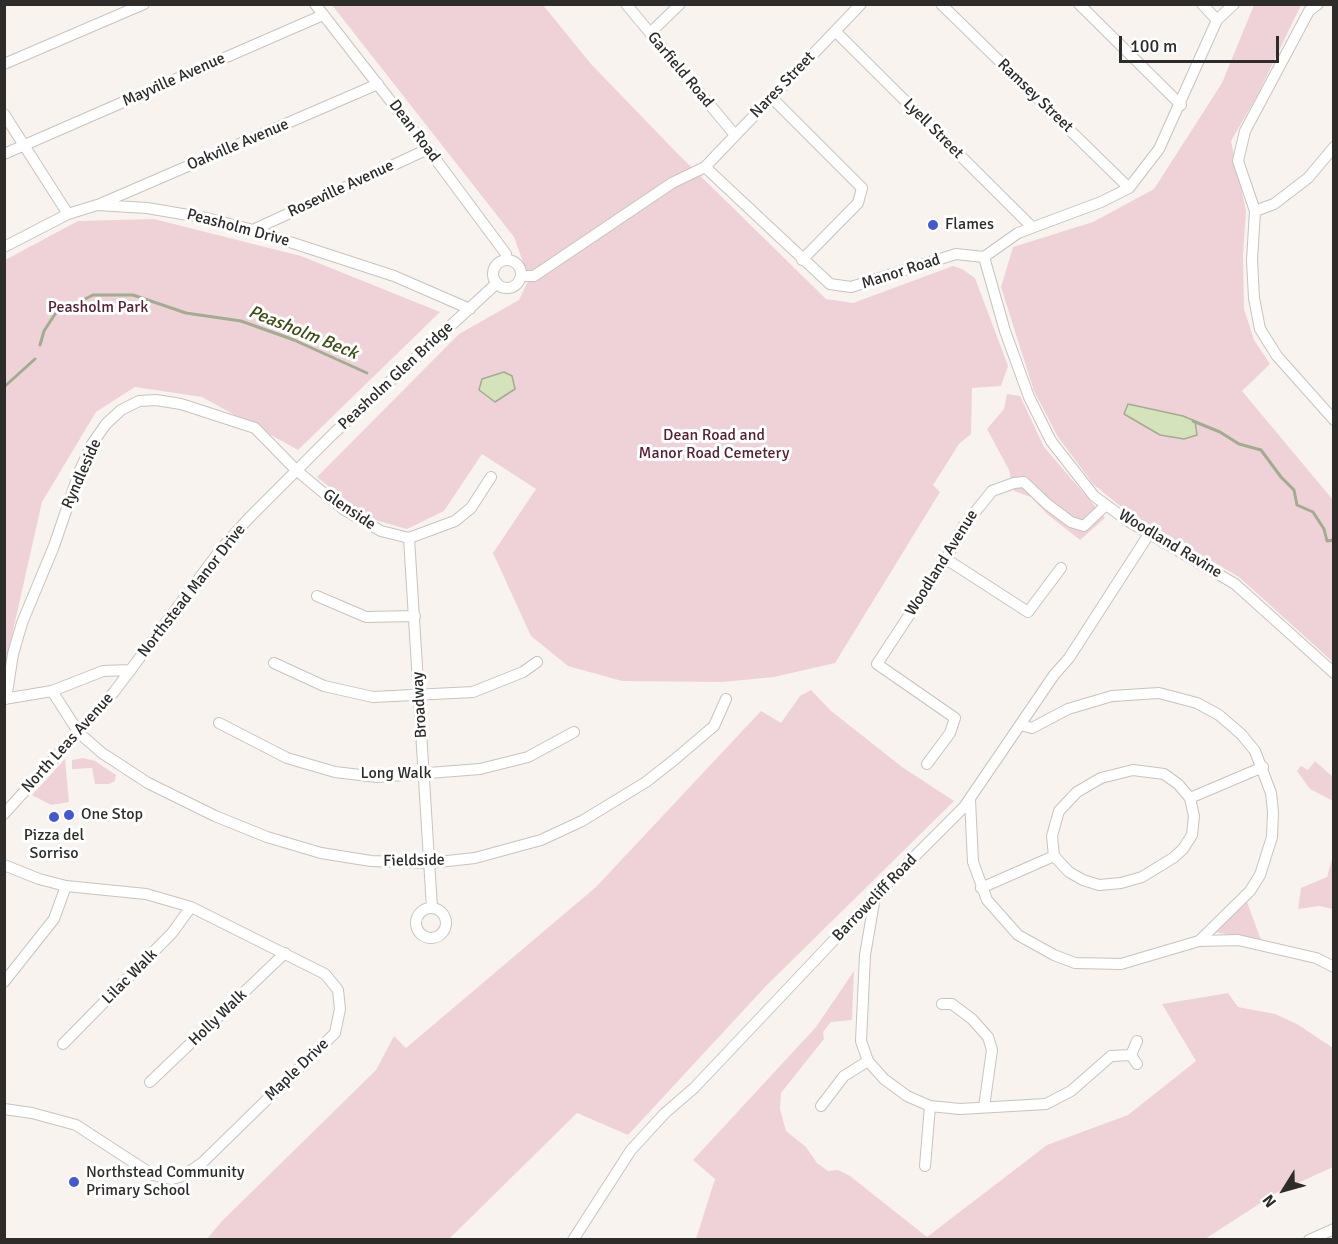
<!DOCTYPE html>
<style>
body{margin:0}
#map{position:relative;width:1338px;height:1244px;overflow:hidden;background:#f8f3ef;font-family:Signika,sans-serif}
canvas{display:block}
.frame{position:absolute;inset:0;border:6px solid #2e2c2b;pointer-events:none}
.north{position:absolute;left:1254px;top:1160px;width:60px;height:60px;-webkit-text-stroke:4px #fff;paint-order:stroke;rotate:233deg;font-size:16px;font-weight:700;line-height:24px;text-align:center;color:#2e2c2b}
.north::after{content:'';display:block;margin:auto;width:21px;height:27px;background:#2e2c2b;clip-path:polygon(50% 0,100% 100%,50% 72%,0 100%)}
.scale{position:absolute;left:1119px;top:36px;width:160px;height:27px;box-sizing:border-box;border:3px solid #2e2c2b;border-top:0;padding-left:8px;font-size:18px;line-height:21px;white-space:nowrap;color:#2e2c2b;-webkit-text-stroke:4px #fff;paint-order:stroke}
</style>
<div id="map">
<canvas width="1338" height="1244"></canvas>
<div class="frame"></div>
<div class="north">N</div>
<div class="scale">100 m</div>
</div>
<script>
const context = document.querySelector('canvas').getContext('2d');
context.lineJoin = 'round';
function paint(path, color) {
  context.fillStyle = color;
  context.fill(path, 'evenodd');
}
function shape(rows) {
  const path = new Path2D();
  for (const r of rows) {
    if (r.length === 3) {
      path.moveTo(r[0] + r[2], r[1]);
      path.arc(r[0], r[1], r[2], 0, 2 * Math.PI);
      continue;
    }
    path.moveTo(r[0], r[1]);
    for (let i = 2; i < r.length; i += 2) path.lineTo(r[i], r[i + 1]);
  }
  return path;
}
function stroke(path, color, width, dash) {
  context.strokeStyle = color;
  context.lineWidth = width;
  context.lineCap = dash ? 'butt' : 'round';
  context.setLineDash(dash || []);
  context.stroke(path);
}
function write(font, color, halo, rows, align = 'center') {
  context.font = font + ' Signika,sans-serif';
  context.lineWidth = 6;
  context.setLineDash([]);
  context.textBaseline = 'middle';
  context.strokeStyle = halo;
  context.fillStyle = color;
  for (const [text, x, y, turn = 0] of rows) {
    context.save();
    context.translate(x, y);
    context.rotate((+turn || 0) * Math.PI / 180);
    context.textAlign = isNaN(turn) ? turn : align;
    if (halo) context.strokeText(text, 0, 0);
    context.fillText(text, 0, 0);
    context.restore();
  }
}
paint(shape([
 [332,5,543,5,591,64,677,153,826,299,853,303,953,266,962,269,975,278,1008,366,1001,386,972,388,971,434,959,444,933,485,940,492,835,663,774,677,722,682,622,681,568,666,531,636,493,553,536,489,482,454,444,511,407,529,368,518,317,477,459,334,519,300,529,279,514,237],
 [1254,5,1301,5,1257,96,1231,141,1246,211,1243,254,1244,309,1254,340,1270,364,1242,391,1333,500,1333,662,1239,577,1130,514,1093,484,1058,437,1034,391,1001,287,1013,247,1093,222,1154,189,1222,83],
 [154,219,301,256,440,312,298,450,202,397,135,387,96,412,42,502,5,666,5,260,78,221],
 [1007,394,1020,396,1044,447,1105,518,1080,540,1047,514,1031,497,1014,491,1009,470,987,429,1004,409],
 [811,690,830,710,902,767,954,801,766,986,628,1135,577,1113,449,1239,207,1239,221,1222,376,1070,394,1036,406,1048,596,887,761,711,781,723,800,696],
 [83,758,95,761,116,775,115,781,109,784,95,784,92,768,72,769,72,760],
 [65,759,69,802,51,805,32,795],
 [1315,761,1333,777,1333,801,1310,789,1297,771,1301,766,1308,770],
 [1333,856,1333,909,1319,906,1298,909,1301,888,1327,877],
 [1247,902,1261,940,1214,932],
 [854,971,852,1020,831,1022,823,1032,824,1039,781,1093,780,1109,786,1131,806,1147,817,1163,828,1171,838,1170,850,1176,927,1237,1047,1145,1128,1115,1196,1061,1162,1004,1228,993,1238,1007,1275,1014,1297,1024,1333,1048,1333,1167,1276,1193,1205,1239,696,1239,715,1179,693,1160,816,1027]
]), '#efd2d8');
const water = shape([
 [504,372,512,376,515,389,495,402,479,390,482,379,504,372],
 [1128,404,1183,416,1195,421,1197,435,1184,439,1160,435,1124,414,1128,404]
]);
paint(water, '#d4e3bc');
stroke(water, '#a2ac90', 1.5);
stroke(shape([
 [40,345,44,331,55,314,93,295,133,295,186,313,241,321,294,340,367,373],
 [4,387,35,359],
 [1193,421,1220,432,1239,444,1261,450,1281,477,1294,490,1297,505,1313,512,1324,529,1327,541,1334,540]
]), '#a2ac90', 3);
const street = shape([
 [315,4,428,149,506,254,507,260],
 [626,4,735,135],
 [941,4,1129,188],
 [1079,4,1181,105],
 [1202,4,1217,20],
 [1318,4,1309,11,1245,131,1238,161,1255,211,1252,260,1254,298,1260,329,1277,356,1334,420],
 [835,31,1032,227],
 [650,33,680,4],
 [4,64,144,4],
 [771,97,862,188,858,203,802,260],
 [4,114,68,214],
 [4,154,323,15],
 [705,167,861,4],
 [100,204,378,84],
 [1255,211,1274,204,1308,178,1334,147],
 [253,230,428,149],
 [4,247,68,214,97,205,147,208,206,218,253,230,394,276,470,309],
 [984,257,1005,331,1029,397,1051,441,1094,496,1128,521,1235,584,1334,673],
 [507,274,14],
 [522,276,534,276,672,183,705,167,830,284,851,287,956,254,984,257,1018,233,1101,202,1129,188,1159,149,1217,20,1234,4],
 [409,538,432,908],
 [946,559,1028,612,1061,568],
 [317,596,366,617,415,616],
 [274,663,324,686,373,697,473,692,523,672,537,662],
 [52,691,79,733,102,753,148,783,215,816,267,837,321,853,371,861,429,863,475,858,541,840,582,821,646,782,674,760,714,726,726,699],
 [4,699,52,691,103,671,131,670],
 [6,699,13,654,22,623,54,546,80,470,92,444,106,424,121,410,139,401,156,400,181,404,255,428,296,470,343,509,381,531,409,538,455,521,471,508,491,477],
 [219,723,287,758,335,772,377,777,480,769,528,757,574,732],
 [1020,725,1032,728,1068,709,1112,696,1159,693,1197,703,1219,715,1241,734,1255,751,1271,793,1273,812,1272,837,1260,875,1250,891,1199,941],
 [927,764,950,733,955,718,877,664,946,559,963,527,992,491,1014,483,1024,482,1047,504,1071,522,1084,526,1106,505],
 [1133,770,1164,774,1178,784,1190,798,1194,816,1192,835,1183,849,1173,858,1142,877,1121,883,1099,885,1083,880,1069,872,1054,856,1052,836,1059,811,1077,792,1101,778,1133,770],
 [1190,798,1263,767],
 [970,800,973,862,987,900,1018,935,1054,955,1075,963,1121,964,1199,941,1238,940,1316,958,1334,967],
 [4,814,114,692,221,549,248,519,334,433,497,283],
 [4,865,39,879,66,886,146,894,191,907,325,974,338,990,340,1009,335,1033,202,1163,183,1176,172,1179,153,1175,76,1125,32,1113,4,1109],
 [981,888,1054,856],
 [875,897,865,955,861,1041,868,1061,884,1079,907,1096,930,1106,960,1109,1046,1104,1071,1091,1111,1056,1131,1055],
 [431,923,15],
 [4,982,54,919,66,886],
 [942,1004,952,1004,972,1019,988,1037,992,1050,984,1107],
 [63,1044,172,933,191,907],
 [1137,1064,1131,1055,1137,1041],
 [150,1082,285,953],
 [821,1106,844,1076,868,1061],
 [925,1166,930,1106],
 [573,1240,631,1150,665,1113,694,1088,887,884,964,807,1054,675,1069,658,1149,534],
 [1309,1240,1334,1229]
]);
stroke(street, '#c8c3bf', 12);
stroke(street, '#fff', 10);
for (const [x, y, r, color] of [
 [933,225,6,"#4359cc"],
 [69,815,6,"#4359cc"],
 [54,817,6,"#4359cc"],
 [74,1182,6,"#4359cc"]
]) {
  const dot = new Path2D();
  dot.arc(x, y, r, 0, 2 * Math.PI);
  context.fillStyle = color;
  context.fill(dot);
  stroke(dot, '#fff', 2);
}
write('16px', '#2e2c2b', '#fff', [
 ["Garfield Road",680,70,50],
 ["Mayville Avenue",174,80,-24],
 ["Nares Street",783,85,-46],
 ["Ramsey Street",1035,96,44],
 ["Lyell Street",933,129,45],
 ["Dean Road",414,131,53],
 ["Oakville Avenue",238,145,-23],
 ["Roseville Avenue",341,189,-25],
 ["Peasholm Drive",238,228,15],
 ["Manor Road",901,272,-18],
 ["Peasholm Glen Bridge",396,376,-43],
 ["Ryndleside",82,474,-66],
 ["Glenside",349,510,34],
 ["Woodland Ravine",1170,544,31],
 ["Woodland Avenue",942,563,-58],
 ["Northstead Manor Drive",192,591,-52],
 ["Broadway",420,705,-93],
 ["North Leas Avenue",68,743,-48],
 ["Long Walk",396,774],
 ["Fieldside",414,861,-1],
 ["Barrowcliff Road",875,898,-46],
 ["Lilac Walk",130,977,-45],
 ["Holly Walk",218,1018,-44],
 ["Maple Drive",297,1070,-44]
]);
write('16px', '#2e2c2b', '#fff', [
 ["Flames",945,225],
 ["One Stop",81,815],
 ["Pizza del",54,836,"center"],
 ["Sorriso",54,854,"center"],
 ["Northstead Community",86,1173],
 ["Primary School",86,1191]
], 'left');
write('16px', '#582133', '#fff', [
 ["Peasholm Park",98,308],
 ["Dean Road and",714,436],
 ["Manor Road Cemetery",714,454]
]);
write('italic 18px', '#3e4f15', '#fff', [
 ["Peasholm Beck",303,333,22]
]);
</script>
